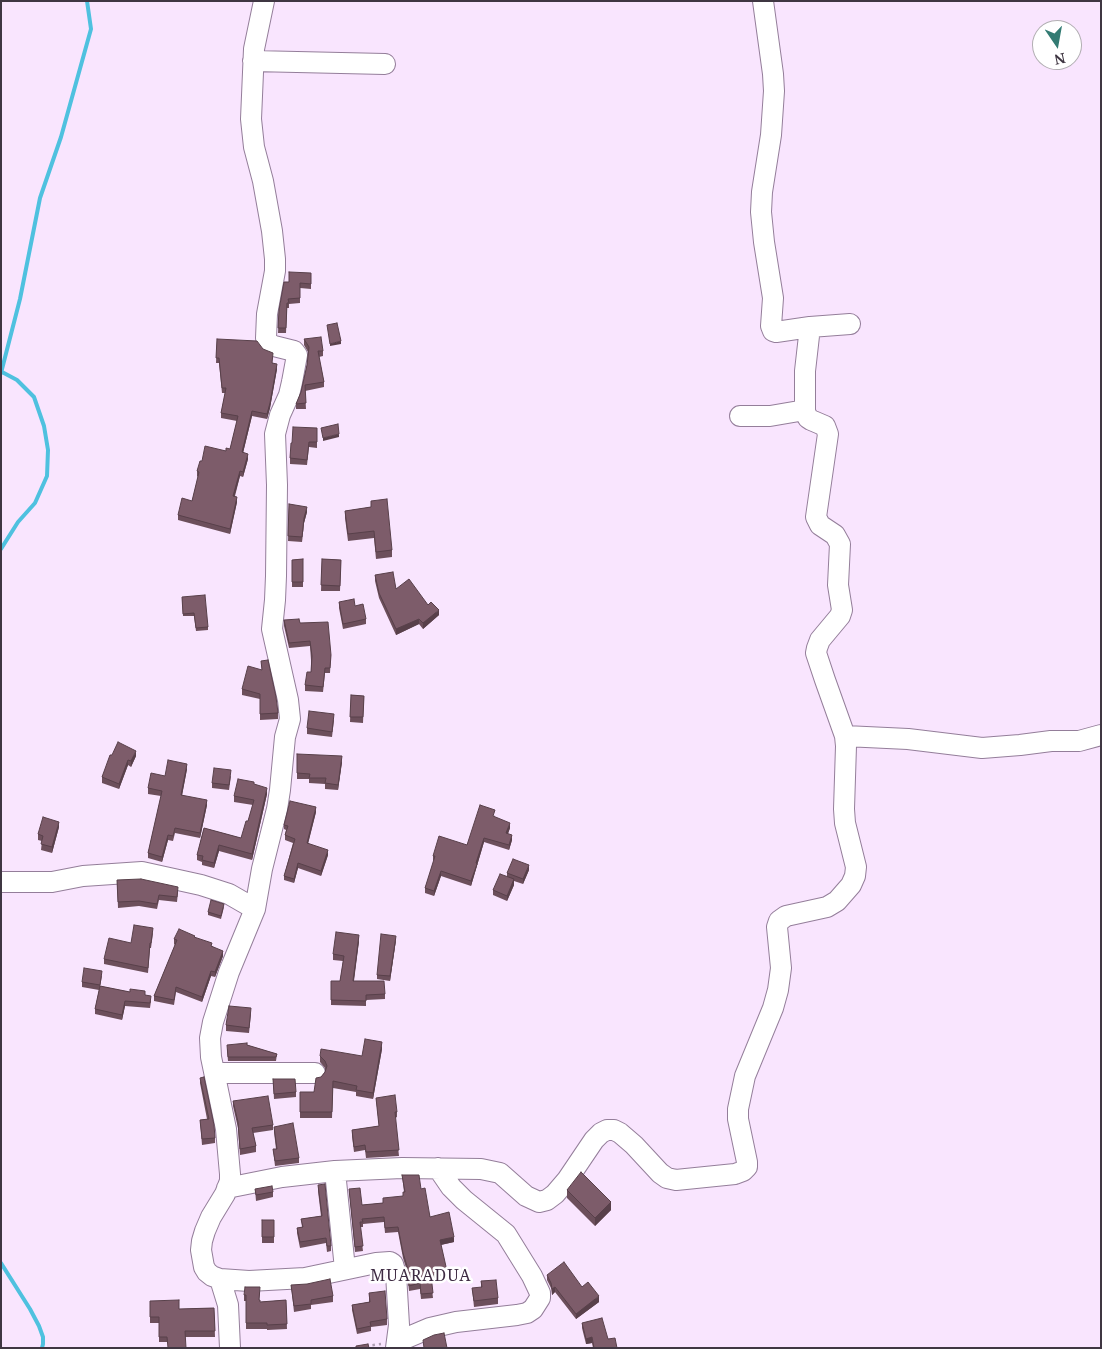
<!DOCTYPE html>
<style>
body{margin:0}
#map{position:relative;width:1102px;height:1349px;overflow:hidden;background:#f9e5fe;font-family:"Noto Serif",serif}
canvas{display:block}
.frame{position:absolute;inset:0;border:2px solid #3f3642;pointer-events:none}
.north{position:absolute;left:1032px;top:20px;width:50px;height:50px;box-sizing:border-box;background:#fff;border:1px solid #b2afb3;border-radius:50%;rotate:168deg;font-size:14px;font-weight:700;line-height:20px;text-align:center;color:#3f3642}
.north::after{content:'';display:block;margin:auto;width:18px;height:22px;background:#337b73;clip-path:polygon(50% 0,100% 100%,50% 72%,0 100%)}
</style>
<div id="map">
<canvas width="1102" height="1349"></canvas>
<div class="frame"></div>
<div class="north">N</div>
</div>
<script>
const context = document.querySelector('canvas').getContext('2d');
context.lineJoin = 'round';
function shape(rows) {
  const path = new Path2D();
  for (const r of rows) {
    path.moveTo(r[0], r[1]);
    for (let i = 2; i < r.length; i += 2) path.lineTo(r[i], r[i + 1]);
  }
  return path;
}
function stroke(path, color, width, dash) {
  context.strokeStyle = color;
  context.lineWidth = width;
  context.lineCap = dash ? 'butt' : 'round';
  context.setLineDash(dash || []);
  context.stroke(path);
}
function paint(path, color) {
  context.fillStyle = color;
  context.fill(path, 'evenodd');
}
function write(font, color, halo, rows, align = 'center') {
  context.font = font + ' "Noto Serif",serif';
  context.lineWidth = 5;
  context.setLineDash([]);
  context.textBaseline = 'middle';
  context.strokeStyle = halo;
  context.fillStyle = color;
  for (const [text, x, y, turn = 0] of rows) {
    context.save();
    context.translate(x, y);
    context.rotate((+turn || 0) * Math.PI / 180);
    context.textAlign = isNaN(turn) ? turn : align;
    if (halo) context.strokeText(text, 0, 0);
    context.fillText(text, 0, 0);
    context.restore();
  }
}
stroke(shape([
 [1,373,20,299,40,198,61,137,91,29,87,1],
 [1,549,18,522,35,503,47,476,48,450,44,426,34,397,17,380,2,372],
 [1,1263,30,1309,39,1326,43,1337,43,1344,42,1348]
]), '#4fc1df', 4);
const minor = shape([
 [264,1,254,49,251,119,254,147,263,181,272,231,275,259,275,271,267,314,266,338,268,343,274,346,294,351,297,355,292,382,289,395,280,415,275,434,277,485,276,576,275,600,272,629,288,700,290,719,285,737,280,790,277,809,262,869,255,909,229,972,213,1022,210,1038,211,1057,226,1129,230,1174,230,1181,225,1194,211,1217,205,1231,202,1241,201,1250,204,1267,207,1272,212,1276,220,1279,249,1281,305,1278,376,1263,390,1262,393,1264,396,1274,399,1325,396,1348],
 [253,61,385,64],
 [810,327,850,324],
 [740,416,770,416,805,410],
 [845,736,908,739,982,748,1020,745,1051,741,1079,741,1101,735],
 [1,882,52,882,83,876,142,872,201,885,229,894,255,909],
 [215,1073,315,1073],
 [335,1171,345,1269],
 [227,1188,282,1177,335,1171,402,1168,481,1169,500,1173,526,1196,539,1202,547,1200,555,1194,567,1180,594,1140,601,1133,607,1130,614,1130,620,1133,634,1145,660,1173,667,1178,676,1180,735,1174,743,1171,747,1167,747,1162,738,1119,738,1109,745,1076,773,1008,778,990,781,968,777,927,779,921,786,916,827,907,837,901,851,885,855,876,856,867,845,823,844,809,846,746,845,736,825,680,816,653,817,648,820,640,840,616,842,610,838,585,840,544,835,535,820,525,816,517,828,434,825,426,811,420,808,418,805,412,805,371,810,327,776,332,773,331,771,326,773,298,764,242,761,212,762,192,771,135,774,91,773,74,763,1],
 [220,1279,228,1305,230,1348],
 [397,1342,430,1328,456,1322,517,1315,527,1313,533,1309,540,1298,540,1293,532,1276,506,1234,464,1200,451,1187,438,1168]
]);
stroke(minor, '#947e9a', 22);
stroke(shape([
 [366,1346,381,1344]
]), '#af9fb3', 2.5, [2.5, 4]);
stroke(minor, '#fff', 20);
paint(shape([
 [311,273,311,289,300,288,300,303,289,304,289,308,287,308,286,333,278,333,279,310,289,282],
 [217,339,273,363,277,369,270,408,267,419,252,416,243,453,248,459,243,477,240,476,235,496,237,502,230,534,178,520,178,515,192,501,198,477,197,476,197,471,202,461,230,449,237,421,221,418,221,413,225,393,222,393,219,363,216,363],
 [304,339,323,351,323,356,319,357,324,382,324,387,305,391,306,409,296,409,296,404,301,392,307,365,308,352,304,345],
 [317,428,317,448,309,447,307,465,290,464,290,458,292,443],
 [371,501,392,550,392,557,376,559,374,538,348,541,345,518,345,511,371,507],
 [289,504,307,512,304,523,302,542,288,541],
 [303,559,303,587,292,587,292,560],
 [322,559,341,560,340,591,321,591],
 [375,575,396,589,428,605,439,615,423,629,419,624,396,635,379,598,375,581],
 [182,597,208,627,208,630,196,631,194,616,183,616],
 [339,602,355,606,366,619,366,624,343,629,339,608],
 [284,620,300,623,331,655,330,673,325,673,323,692,305,691,305,685,311,672,311,660,310,646,289,648,284,626],
 [261,661,278,713,278,719,260,720,260,699,242,695,242,689,262,670],
 [351,695,364,696,363,723,350,722],
 [334,720,332,737,307,734,307,728],
 [297,754,342,762,338,790,325,789,325,784,309,783,309,779,297,779],
 [112,755,136,756,131,767,128,765,119,789,102,783,102,777],
 [187,769,182,795,207,805,200,838,175,833,173,841,168,840,162,862,148,858,148,853,161,796,148,794,148,788,165,776],
 [231,776,229,790,212,788,212,783],
 [254,785,267,794,252,860,219,851,214,868,202,865,202,862,197,860,197,855,204,828,241,838,248,821,253,805,234,802,234,796],
 [316,812,308,843,328,855,321,876,298,868,294,883,284,880,284,876,293,843,285,840,285,835,286,830,284,829,284,825],
 [495,815,494,817,510,828,508,834,512,840,509,850,484,842,471,886,441,876,434,896,425,893,425,888,434,861,433,860,433,856,467,845],
 [59,827,52,853,41,850,42,841,38,840,38,834],
 [529,870,523,884,514,881,514,885,507,901,493,895,493,890,507,877,507,873],
 [117,880,178,892,177,902,159,900,157,909,139,906,118,908],
 [224,907,221,919,208,915,208,912],
 [153,933,151,948,150,948,148,973,104,964,104,959],
 [195,938,212,946,223,956,215,977,211,976,202,1002,176,992,174,1005,154,1001,154,996,175,945,174,944,174,939],
 [396,940,390,981,377,979,377,975],
 [359,941,354,981,385,994,385,999,366,1000,366,1006,331,1005,331,981,340,981,343,961,333,960,333,954],
 [102,976,100,986,145,995,151,1001,150,1008,125,1006,122,1020,95,1014,95,1009,99,990,82,987,82,982],
 [251,1014,249,1033,226,1031,226,1025],
 [247,1045,277,1054,276,1061,228,1061,227,1049],
 [382,1049,373,1099,356,1096,356,1092,333,1088,332,1118,300,1118,300,1092,314,1092,321,1077,325,1072,325,1068,320,1062,320,1056,362,1056],
 [200,1078,215,1138,215,1143,202,1145,200,1120,207,1119,200,1083],
 [273,1079,296,1092,296,1097,274,1099],
 [376,1098,397,1112,397,1117,395,1118,399,1156,366,1158,365,1150,354,1152,352,1136,352,1130,379,1126],
 [233,1101,273,1125,273,1130,253,1133,256,1146,256,1152,240,1155,238,1128,233,1106],
 [274,1127,299,1158,299,1163,275,1166,273,1149,276,1149,274,1132],
 [402,1175,421,1189,430,1217,454,1242,441,1245,447,1276,431,1280,433,1298,421,1299,420,1289,409,1291,407,1271,403,1258,398,1232,385,1233,384,1222,363,1224,363,1227,360,1227,363,1251,355,1252,349,1189,362,1205,383,1203,403,1196,403,1192,404,1192],
 [318,1185,331,1246,331,1251,327,1252,326,1243,300,1248,297,1233,297,1228,302,1227,301,1219,321,1216,318,1191],
 [255,1189,273,1192,273,1197,256,1201],
 [567,1190,611,1210,595,1226,567,1198],
 [262,1220,274,1220,274,1243,262,1243],
 [547,1275,582,1287,599,1302,576,1319,555,1292,552,1295,551,1288,547,1280],
 [481,1281,498,1298,498,1304,474,1307,472,1288,481,1288],
 [291,1285,333,1296,333,1302,311,1305,311,1309,294,1312],
 [260,1292,259,1300,260,1302,286,1300,287,1329,267,1330,267,1329,246,1329,246,1301,244,1301,244,1295],
 [369,1293,387,1319,387,1325,371,1327,371,1331,357,1334,352,1310,352,1305,369,1302],
 [150,1301,179,1309,214,1308,215,1337,186,1337,167,1342,159,1342,159,1323,150,1323],
 [582,1323,608,1339,617,1348,593,1348,592,1343,586,1344,582,1328]
]), '#6c4f5b');
paint(shape([
 [341,341,341,344,330,346,330,344],
 [277,364,277,369,270,408,267,419,267,414],
 [252,411,252,416,242,457,242,452],
 [339,434,339,437,323,441,323,438],
 [248,454,248,459,243,477,243,472],
 [240,471,240,476,233,501,233,496],
 [237,497,237,502,230,534,230,529],
 [307,507,307,512,304,523,302,542,304,518],
 [439,610,439,615,423,629,423,623],
 [419,619,419,624,396,635,396,629],
 [136,751,136,756,131,767,131,761],
 [342,756,342,762,338,790,338,785],
 [128,760,128,765,119,789,119,784],
 [187,764,187,769,181,801,181,795],
 [267,788,267,794,252,860,252,854],
 [207,800,207,805,200,838,200,833],
 [316,807,316,812,307,848,307,843],
 [59,822,59,827,52,853,52,847],
 [510,823,510,828,506,838,506,833],
 [168,835,168,840,162,862,162,857],
 [512,835,512,840,509,850,509,845],
 [484,838,484,842,471,886,471,881,476,863],
 [219,845,219,851,214,868,214,863],
 [328,850,328,855,321,876,321,871],
 [298,863,298,868,294,883,294,879],
 [529,865,529,870,523,884,523,879],
 [441,871,441,876,434,896,434,891],
 [514,879,514,885,507,901,507,896],
 [359,935,359,941,353,986,353,981],
 [396,936,396,940,390,981,390,976],
 [223,951,223,956,215,977,215,972],
 [211,971,211,976,202,1002,202,997],
 [125,1001,125,1006,122,1020,122,1015],
 [382,1042,382,1049,373,1099,373,1093],
 [611,1202,611,1210,595,1226,595,1218],
 [454,1237,454,1242,440,1245,440,1240],
 [447,1271,447,1276,431,1280,431,1275],
 [555,1287,555,1292,552,1295,552,1289],
 [599,1296,599,1302,576,1319,576,1314],
 [592,1337,592,1343,586,1344,586,1339]
]), '#58404a');
const building = shape([
 [289,272,311,273,311,284,300,283,300,298,288,299,289,303,287,303,286,328,278,328,279,310,284,282,289,282,289,272],
 [337,323,341,341,330,344,327,325,337,323],
 [321,337,323,351,318,351,324,382,305,385,306,403,296,404,301,392,307,365,309,347,304,339,321,337],
 [217,339,257,341,263,349,273,353,272,363,277,364,270,403,267,414,252,411,242,452,248,454,243,472,240,471,233,496,237,497,230,529,178,515,182,498,192,501,199,472,197,471,200,461,202,461,205,446,226,451,226,448,230,449,238,416,221,413,226,388,222,388,219,358,216,358,217,339],
 [338,424,339,434,323,438,321,428,338,424],
 [293,427,317,428,317,442,309,442,307,460,290,458,291,443,292,443,293,427],
 [387,499,392,550,376,552,374,531,348,534,345,511,371,507,371,501,387,499],
 [289,504,307,507,304,518,302,537,288,536,289,504],
 [303,559,303,582,292,582,292,560,303,559],
 [322,559,341,560,340,586,321,585,322,559],
 [393,572,396,589,409,579,428,605,431,602,439,610,423,623,419,619,396,629,379,593,375,575,393,572],
 [205,595,208,627,196,628,194,613,183,614,182,597,205,595],
 [354,599,355,606,363,604,366,619,343,624,339,602,354,599],
 [299,619,300,623,328,622,331,655,330,668,325,668,323,687,305,685,307,672,311,672,312,656,310,641,289,643,284,620,299,619],
 [268,660,276,697,278,713,260,714,260,694,242,689,248,666,262,670,261,661,268,660],
 [351,695,364,696,363,717,350,717,351,695],
 [309,711,334,714,332,732,307,728,309,711],
 [118,742,136,751,131,761,128,760,119,784,102,777,110,755,112,755,118,742],
 [297,754,342,756,338,785,325,783,326,778,309,778,310,774,297,773,297,754],
 [168,760,187,764,181,795,207,800,200,833,175,828,173,836,168,835,162,857,148,853,162,791,148,788,151,773,165,776,168,760],
 [214,768,231,770,229,785,212,783,214,768],
 [238,779,254,782,254,784,267,788,252,854,219,845,214,863,202,860,203,856,197,855,204,828,241,838,246,821,248,821,254,800,234,796,238,779],
 [290,801,316,807,307,843,328,850,321,871,298,863,294,879,284,876,295,839,285,835,288,826,284,825,290,801],
 [480,805,495,810,493,816,510,823,506,833,512,835,509,845,484,838,476,863,477,864,471,881,441,871,434,891,425,888,435,856,433,856,439,836,467,845,480,805],
 [43,817,59,822,52,847,41,844,43,836,38,834,43,817],
 [513,859,529,865,523,879,507,873,513,859],
 [500,874,514,879,507,896,493,890,500,874],
 [141,879,178,887,177,897,159,895,157,904,139,901,118,902,117,880,141,879],
 [211,900,224,904,221,916,208,912,211,900],
 [134,925,153,928,151,943,150,943,148,968,104,959,109,938,131,943,134,925],
 [179,929,195,936,194,937,212,943,211,946,223,951,215,972,211,971,202,997,176,987,174,1000,154,996,177,940,174,939,179,929],
 [336,932,359,935,353,981,384,981,385,994,366,995,366,1001,331,1000,331,981,340,981,344,956,333,954,336,932],
 [381,934,396,936,390,976,377,975,381,934],
 [84,968,102,971,100,985,82,982,84,968],
 [100,986,130,992,130,989,145,991,145,995,151,996,150,1003,125,1001,122,1015,95,1009,100,986],
 [229,1006,251,1008,249,1028,226,1025,229,1006],
 [365,1039,382,1042,373,1093,356,1090,357,1086,333,1081,332,1112,300,1112,300,1092,314,1092,316,1078,321,1077,325,1072,327,1066,325,1061,320,1056,321,1049,362,1056,365,1039],
 [247,1043,247,1045,277,1054,276,1057,228,1057,227,1045,247,1043],
 [204,1077,214,1125,215,1138,202,1139,200,1120,209,1119,200,1078,204,1077],
 [273,1079,295,1079,296,1092,274,1094,273,1079],
 [395,1095,397,1112,395,1112,399,1150,366,1152,365,1145,354,1147,352,1130,379,1126,376,1098,395,1095],
 [268,1096,273,1125,252,1128,256,1146,240,1149,238,1122,233,1101,268,1096],
 [293,1123,299,1158,275,1161,273,1149,277,1149,274,1127,293,1123],
 [581,1172,611,1202,595,1218,567,1190,581,1172],
 [402,1175,419,1175,421,1189,425,1188,430,1217,449,1212,454,1237,440,1240,447,1271,431,1275,433,1293,421,1294,420,1283,409,1286,407,1266,403,1253,398,1227,385,1228,384,1217,362,1219,363,1222,360,1222,363,1246,355,1247,349,1189,360,1188,362,1205,383,1203,383,1198,403,1196,403,1192,405,1192,402,1175],
 [325,1184,331,1246,327,1246,326,1238,300,1242,297,1228,303,1227,301,1219,322,1216,318,1185,325,1184],
 [272,1186,273,1192,256,1195,255,1189,272,1186],
 [262,1220,274,1220,274,1237,262,1237,262,1220],
 [564,1262,582,1287,588,1282,599,1296,576,1314,555,1287,552,1289,551,1283,547,1275,564,1262],
 [330,1279,333,1296,311,1300,311,1304,294,1306,291,1285,307,1284,330,1279],
 [496,1280,498,1298,474,1301,472,1288,482,1287,481,1281,496,1280],
 [245,1287,260,1287,259,1300,260,1300,260,1302,286,1300,287,1324,267,1325,267,1323,246,1323,246,1295,244,1295,245,1287],
 [385,1291,387,1319,370,1322,371,1326,357,1329,352,1305,370,1302,369,1293,385,1291],
 [179,1300,179,1309,214,1308,215,1331,185,1331,186,1348,168,1348,167,1337,159,1337,159,1317,150,1317,150,1301,179,1300],
 [602,1318,608,1339,615,1338,617,1348,594,1348,592,1337,586,1339,582,1323,602,1318],
 [444,1333,447,1348,424,1348,423,1340,434,1335,444,1333],
 [368,1344,369,1348,356,1348,356,1346,368,1344]
]);
paint(building, '#7d5c6a');
stroke(building, '#58404a', 1);
context.letterSpacing = '1px';
write('16px', '#3e2b43', '#fff', [
 ["MUARADUA",421,1276]
]);
context.letterSpacing = '0px';
</script>
